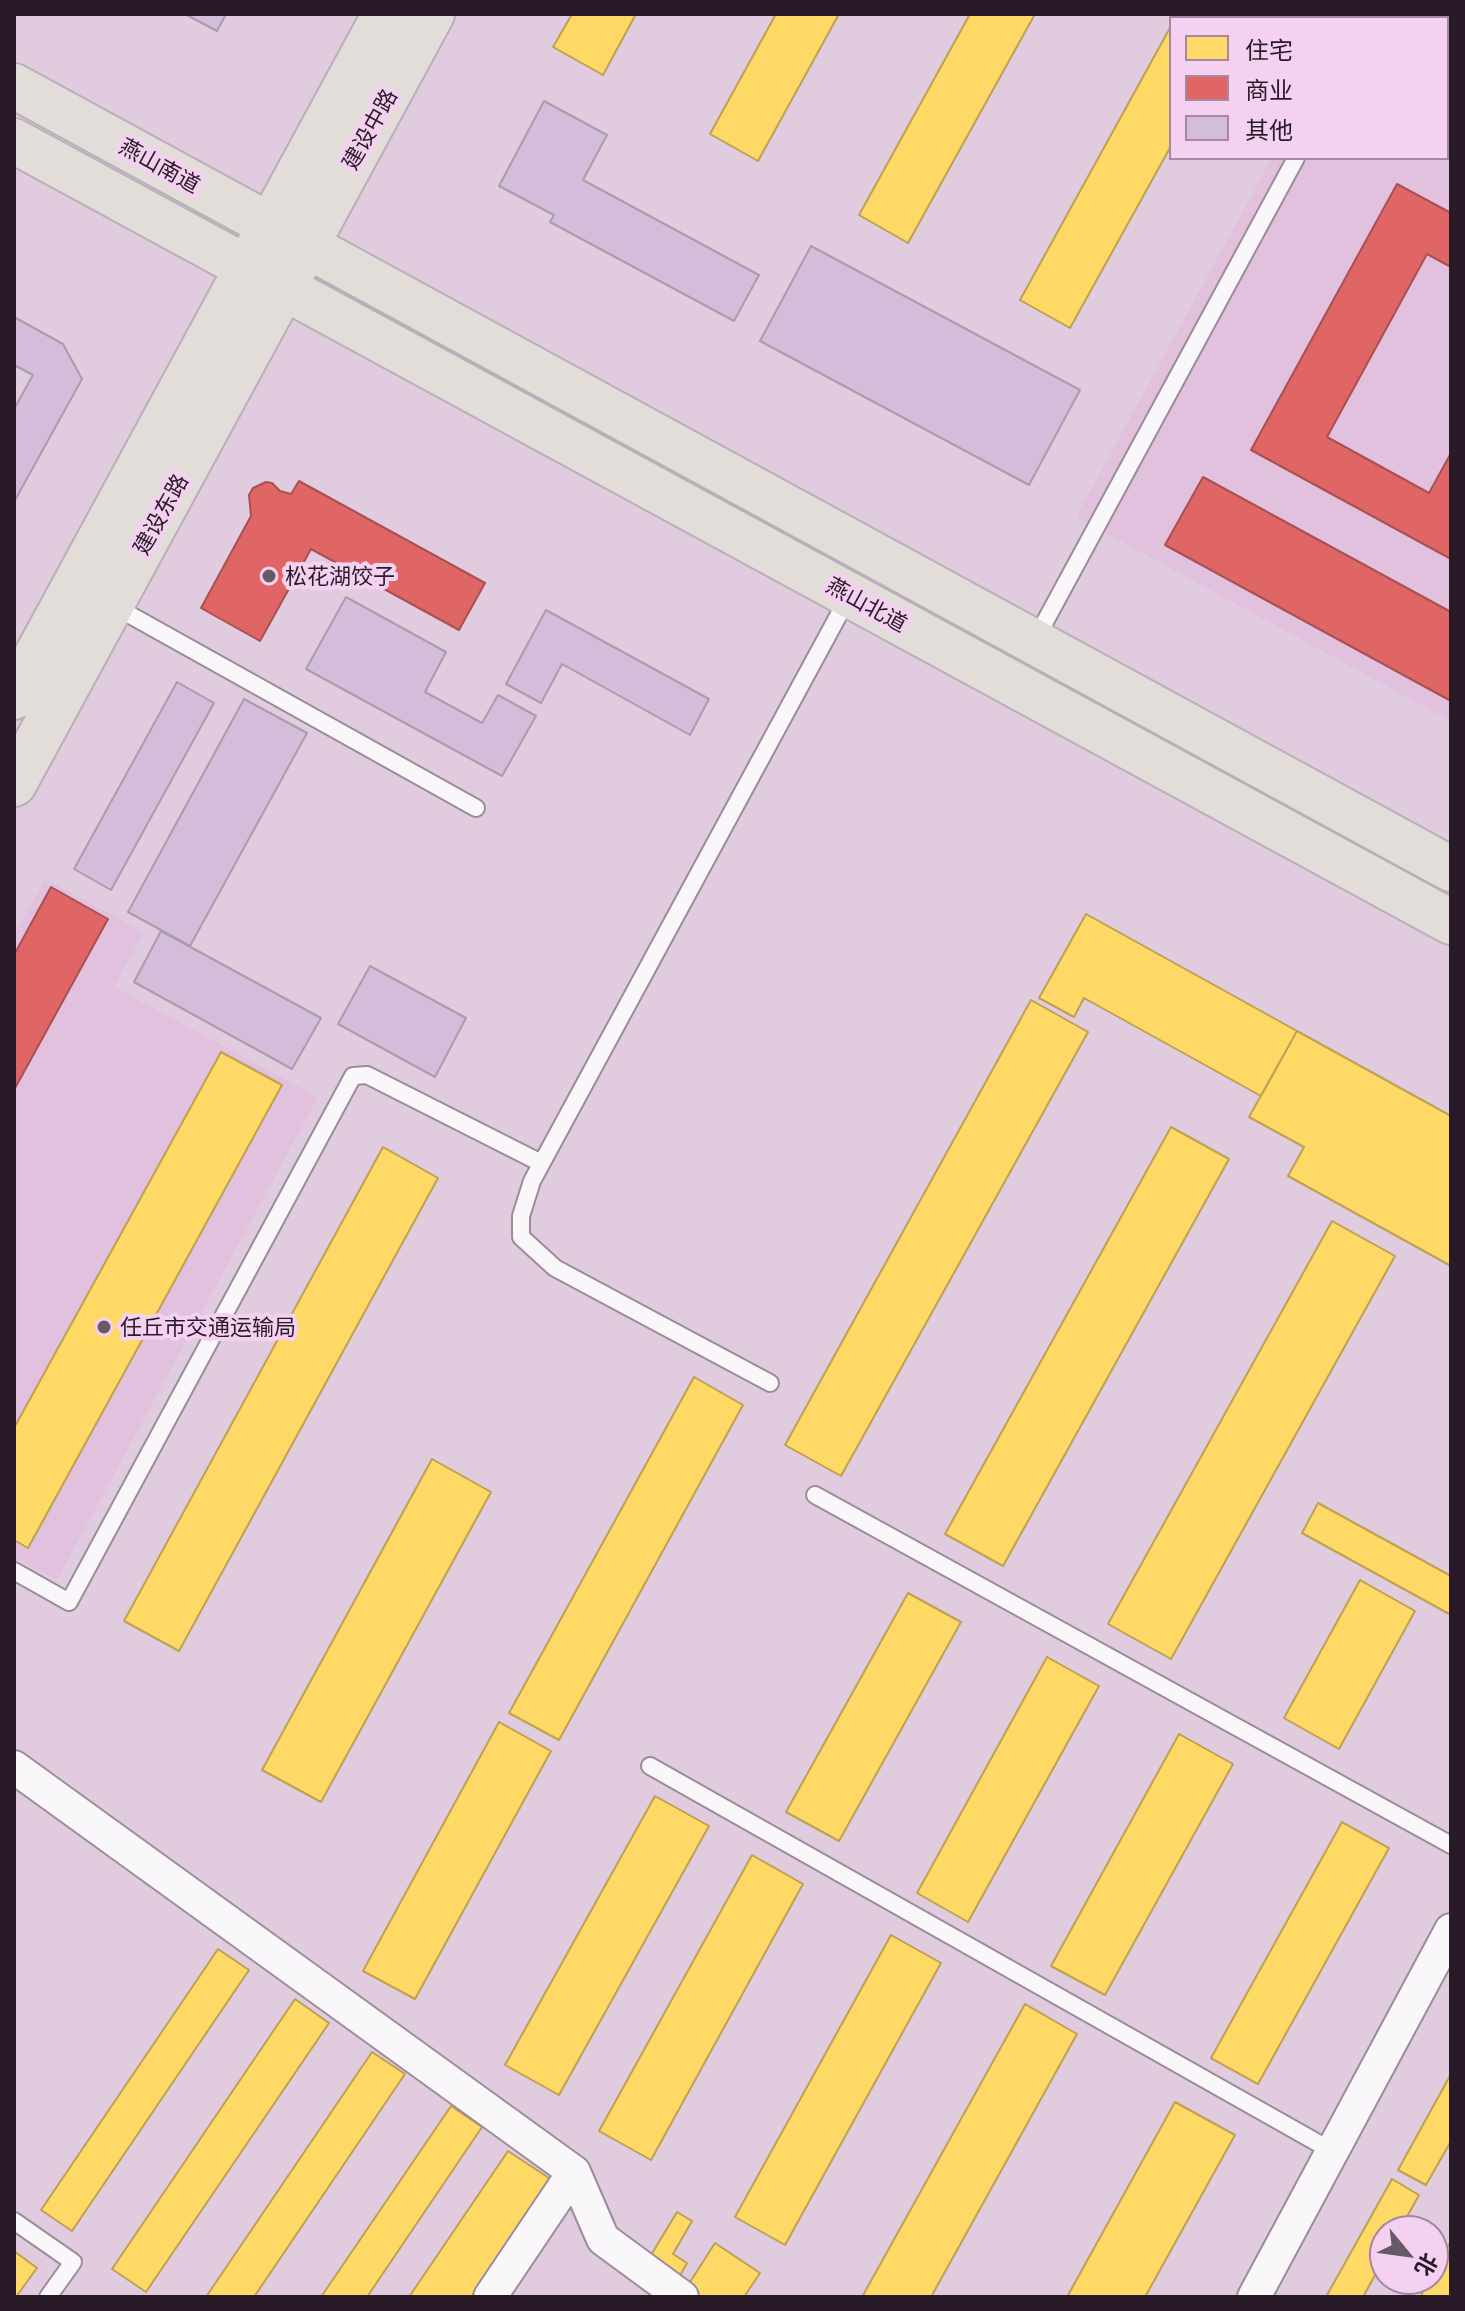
<!DOCTYPE html>
<meta charset="utf-8">
<style>
body{margin:0}
#map{position:relative;width:1465px;height:2311px;overflow:hidden;background:#e0ccde;font-family:Georgia,"Noto Sans SC",serif}
canvas{display:block}
.frame{position:absolute;inset:0;border:16px solid #281b27;pointer-events:none}
.legend{position:absolute;left:1169px;top:16px;width:280px;height:144px;box-sizing:border-box;background:#f5d1f1;border:2px solid #a388a0;margin:0;padding:10px 14px;list-style:none;font-size:24px;color:#281b27}
.legend li{display:flex;align-items:center;gap:16px;height:40px}
.legend b{width:40px;border:2px solid #a388a0}
.north{position:absolute;left:1369px;top:2215px;width:80px;height:80px;box-sizing:border-box;background:#f5d1f1;border:2px solid #a388a0;border-radius:50%;rotate:119deg;font-size:22px;font-weight:700;line-height:32px;text-align:center;color:#281b27}
.north::after{content:'';display:block;margin:auto;width:28px;height:36px;background:#685967;clip-path:polygon(50% 0,100% 100%,50% 72%,0 100%)}
</style>
<div id="map">
<canvas width="1465" height="2311"></canvas>
<div class="frame"></div>
<ul class="legend">
<li><b style="height:22px;background:#ffd966"></b>住宅</li>
<li><b style="height:22px;background:#e06666"></b>商业</li>
<li><b style="height:22px;background:#d3bddb"></b>其他</li>
</ul>
<div class="north">北</div>
</div>
<script>
const context = document.querySelector('canvas').getContext('2d');
context.lineJoin = 'round';
function paint(path, color) {
  context.fillStyle = color;
  context.fill(path, 'evenodd');
}
function shape(rows) {
  const path = new Path2D();
  for (const r of rows) {
    path.moveTo(r[0], r[1]);
    for (let i = 2; i < r.length; i += 2) path.lineTo(r[i], r[i + 1]);
  }
  return path;
}
function stroke(path, color, width, dash) {
  context.strokeStyle = color;
  context.lineWidth = width;
  context.lineCap = dash ? 'butt' : 'round';
  context.setLineDash(dash || []);
  context.stroke(path);
}
function write(font, color, halo, rows, align = 'center') {
  context.font = font + ' Georgia,"Noto Sans SC",serif';
  context.lineWidth = 8;
  context.setLineDash([]);
  context.textBaseline = 'middle';
  context.strokeStyle = halo;
  context.fillStyle = color;
  for (const [text, x, y, turn = 0] of rows) {
    context.save();
    context.translate(x, y);
    context.rotate((+turn || 0) * Math.PI / 180);
    context.textAlign = isNaN(turn) ? turn : align;
    if (halo) context.strokeText(text, 0, 0);
    context.fillText(text, 0, 0);
    context.restore();
  }
}
paint(shape([
 [1350,14,1451,14,1451,721,1076,517,1272,158,1447,158,1447,18,1348,18],
 [45,879,144,932,114,987,318,1097,57,1580,14,1556,14,936]
]), '#e1c1dd');
const homes = shape([
 [572,14,636,14,603,75,553,47,572,14],
 [776,14,839,14,758,161,710,134,776,14],
 [970,14,1035,14,908,243,859,215,970,14],
 [1178,14,1244,14,1242,18,1176,18,1178,14],
 [1171,26,1171,146,1070,328,1020,300,1171,26],
 [1086,914,1297,1031,1261,1096,1084,998,1074,1017,1039,998,1086,914],
 [1031,1000,1088,1032,841,1476,785,1445,1031,1000],
 [1297,1031,1451,1116,1451,1266,1288,1176,1304,1147,1249,1117,1297,1031],
 [221,1052,282,1085,28,1548,14,1540,14,1428,221,1052],
 [1171,1127,1229,1159,1003,1566,945,1534,1171,1127],
 [383,1147,438,1178,179,1651,124,1621,383,1147],
 [1332,1221,1395,1256,1171,1659,1108,1624,1332,1221],
 [694,1377,743,1405,559,1740,509,1713,694,1377],
 [432,1459,491,1492,321,1802,262,1770,432,1459],
 [1318,1503,1451,1576,1451,1615,1302,1533,1318,1503],
 [1360,1580,1415,1611,1339,1749,1284,1718,1360,1580],
 [908,1593,961,1622,839,1841,786,1812,908,1593],
 [1047,1657,1099,1686,968,1922,917,1893,1047,1657],
 [499,1722,551,1751,415,1999,363,1971,499,1722],
 [1179,1734,1233,1764,1105,1995,1051,1966,1179,1734],
 [655,1796,709,1826,559,2095,505,2065,655,1796],
 [1342,1822,1389,1848,1258,2084,1211,2058,1342,1822],
 [752,1855,803,1884,651,2160,599,2131,752,1855],
 [891,1935,941,1963,785,2245,735,2217,891,1935],
 [218,1949,249,1970,72,2231,41,2210,218,1949],
 [295,1999,329,2023,146,2292,112,2269,295,1999],
 [1025,2004,1077,2034,931,2297,862,2297,1025,2004],
 [372,2052,405,2074,254,2297,206,2297,372,2052],
 [1451,2074,1451,2141,1426,2185,1398,2170,1451,2074],
 [1175,2102,1235,2135,1145,2297,1067,2297,1175,2102],
 [451,2106,482,2127,367,2297,321,2297,451,2106],
 [508,2151,552,2180,473,2297,409,2297,508,2151],
 [1392,2179,1419,2195,1399,2231,1385,2231,1385,2257,1363,2297,1331,2297,1327,2295,1392,2179],
 [677,2212,692,2221,673,2254,687,2263,676,2283,645,2265,677,2212],
 [1451,2241,1451,2297,1420,2297,1430,2279,1433,2279,1433,2273,1451,2241],
 [715,2243,760,2273,744,2297,695,2297,685,2290,715,2243],
 [14,2251,37,2268,16,2297,14,2297,14,2251]
]);
paint(homes, '#ffd966');
stroke(homes, '#bea053', 2);
const shops = shape([
 [1451,42,1451,106,1447,104,1447,49,1451,42],
 [1397,184,1451,213,1451,267,1427,254,1327,437,1429,493,1451,453,1451,559,1251,450,1397,184],
 [1203,477,1451,612,1451,701,1165,545,1203,477],
 [299,481,485,583,459,630,311,549,260,641,201,608,251,516,249,495,253,488,266,482,272,483,280,491,291,494,299,481],
 [51,887,108,919,14,1090,14,955,51,887]
]);
paint(shops, '#e06666');
stroke(shops, '#a95053', 2);
const building = shape([
 [185,14,226,14,217,31,185,14],
 [544,101,607,135,583,180,759,275,734,321,550,222,554,215,499,186,544,101],
 [811,246,1080,390,1029,485,760,341,811,246],
 [14,317,63,344,82,379,14,502,14,409,33,375,14,365,14,317],
 [346,597,446,652,425,692,482,723,498,695,536,716,502,776,306,669,346,597],
 [546,610,709,699,690,735,562,664,541,703,506,684,546,610],
 [177,682,214,703,111,890,74,869,177,682],
 [244,699,307,733,190,946,128,912,244,699],
 [161,931,321,1018,292,1069,134,982,161,931],
 [370,966,466,1018,435,1077,338,1024,370,966]
]);
paint(building, '#d3bddb');
stroke(building, '#a99cab', 2);
const lane = shape([
 [1372,18,1374,14],
 [1447,143,1451,145],
 [114,606,476,808],
 [1034,642,1296,158],
 [770,1383,555,1268,521,1237,521,1216,532,1181,849,596],
 [815,1495,1451,1845],
 [14,1571,69,1602,353,1076,367,1075,541,1163],
 [650,1766,1332,2151],
 [14,2221,73,2262,48,2297]
]);
const street = shape([
 [14,1767,574,2172,603,2239,682,2297],
 [490,2297,574,2172],
 [1254,2297,1451,1930]
]);
const primary = shape([
 [14,86,1451,869],
 [14,141,1451,922],
 [14,697,385,14],
 [14,784,432,14]
]);
stroke(lane, '#9b8c9a', 20);
stroke(street, '#9b8c9a', 36);
stroke(primary, '#b9afb8', 48);
stroke(lane, '#faf7fa', 16);
stroke(street, '#faf7fa', 32);
stroke(primary, '#e2ddd9', 44);
for (const [x, y, r, color] of [
 [269,576,8,"#685967"],
 [104,1327,8,"#685967"]
]) {
  const dot = new Path2D();
  dot.arc(x, y, r, 0, 2 * Math.PI);
  context.fillStyle = color;
  context.fill(dot);
  stroke(dot, '#f5d1f1', 3);
}
write('22px', '#281b27', '#f5d1f1', [
 ["建设中路",369,129,-61],
 ["燕山南道",160,165,29],
 ["建设东路",160,514,-61],
 ["燕山北道",867,604,29]
]);
write('22px', '#281b27', '#f5d1f1', [
 ["松花湖饺子",285,576],
 ["任丘市交通运输局",120,1327]
], 'left');
</script>
